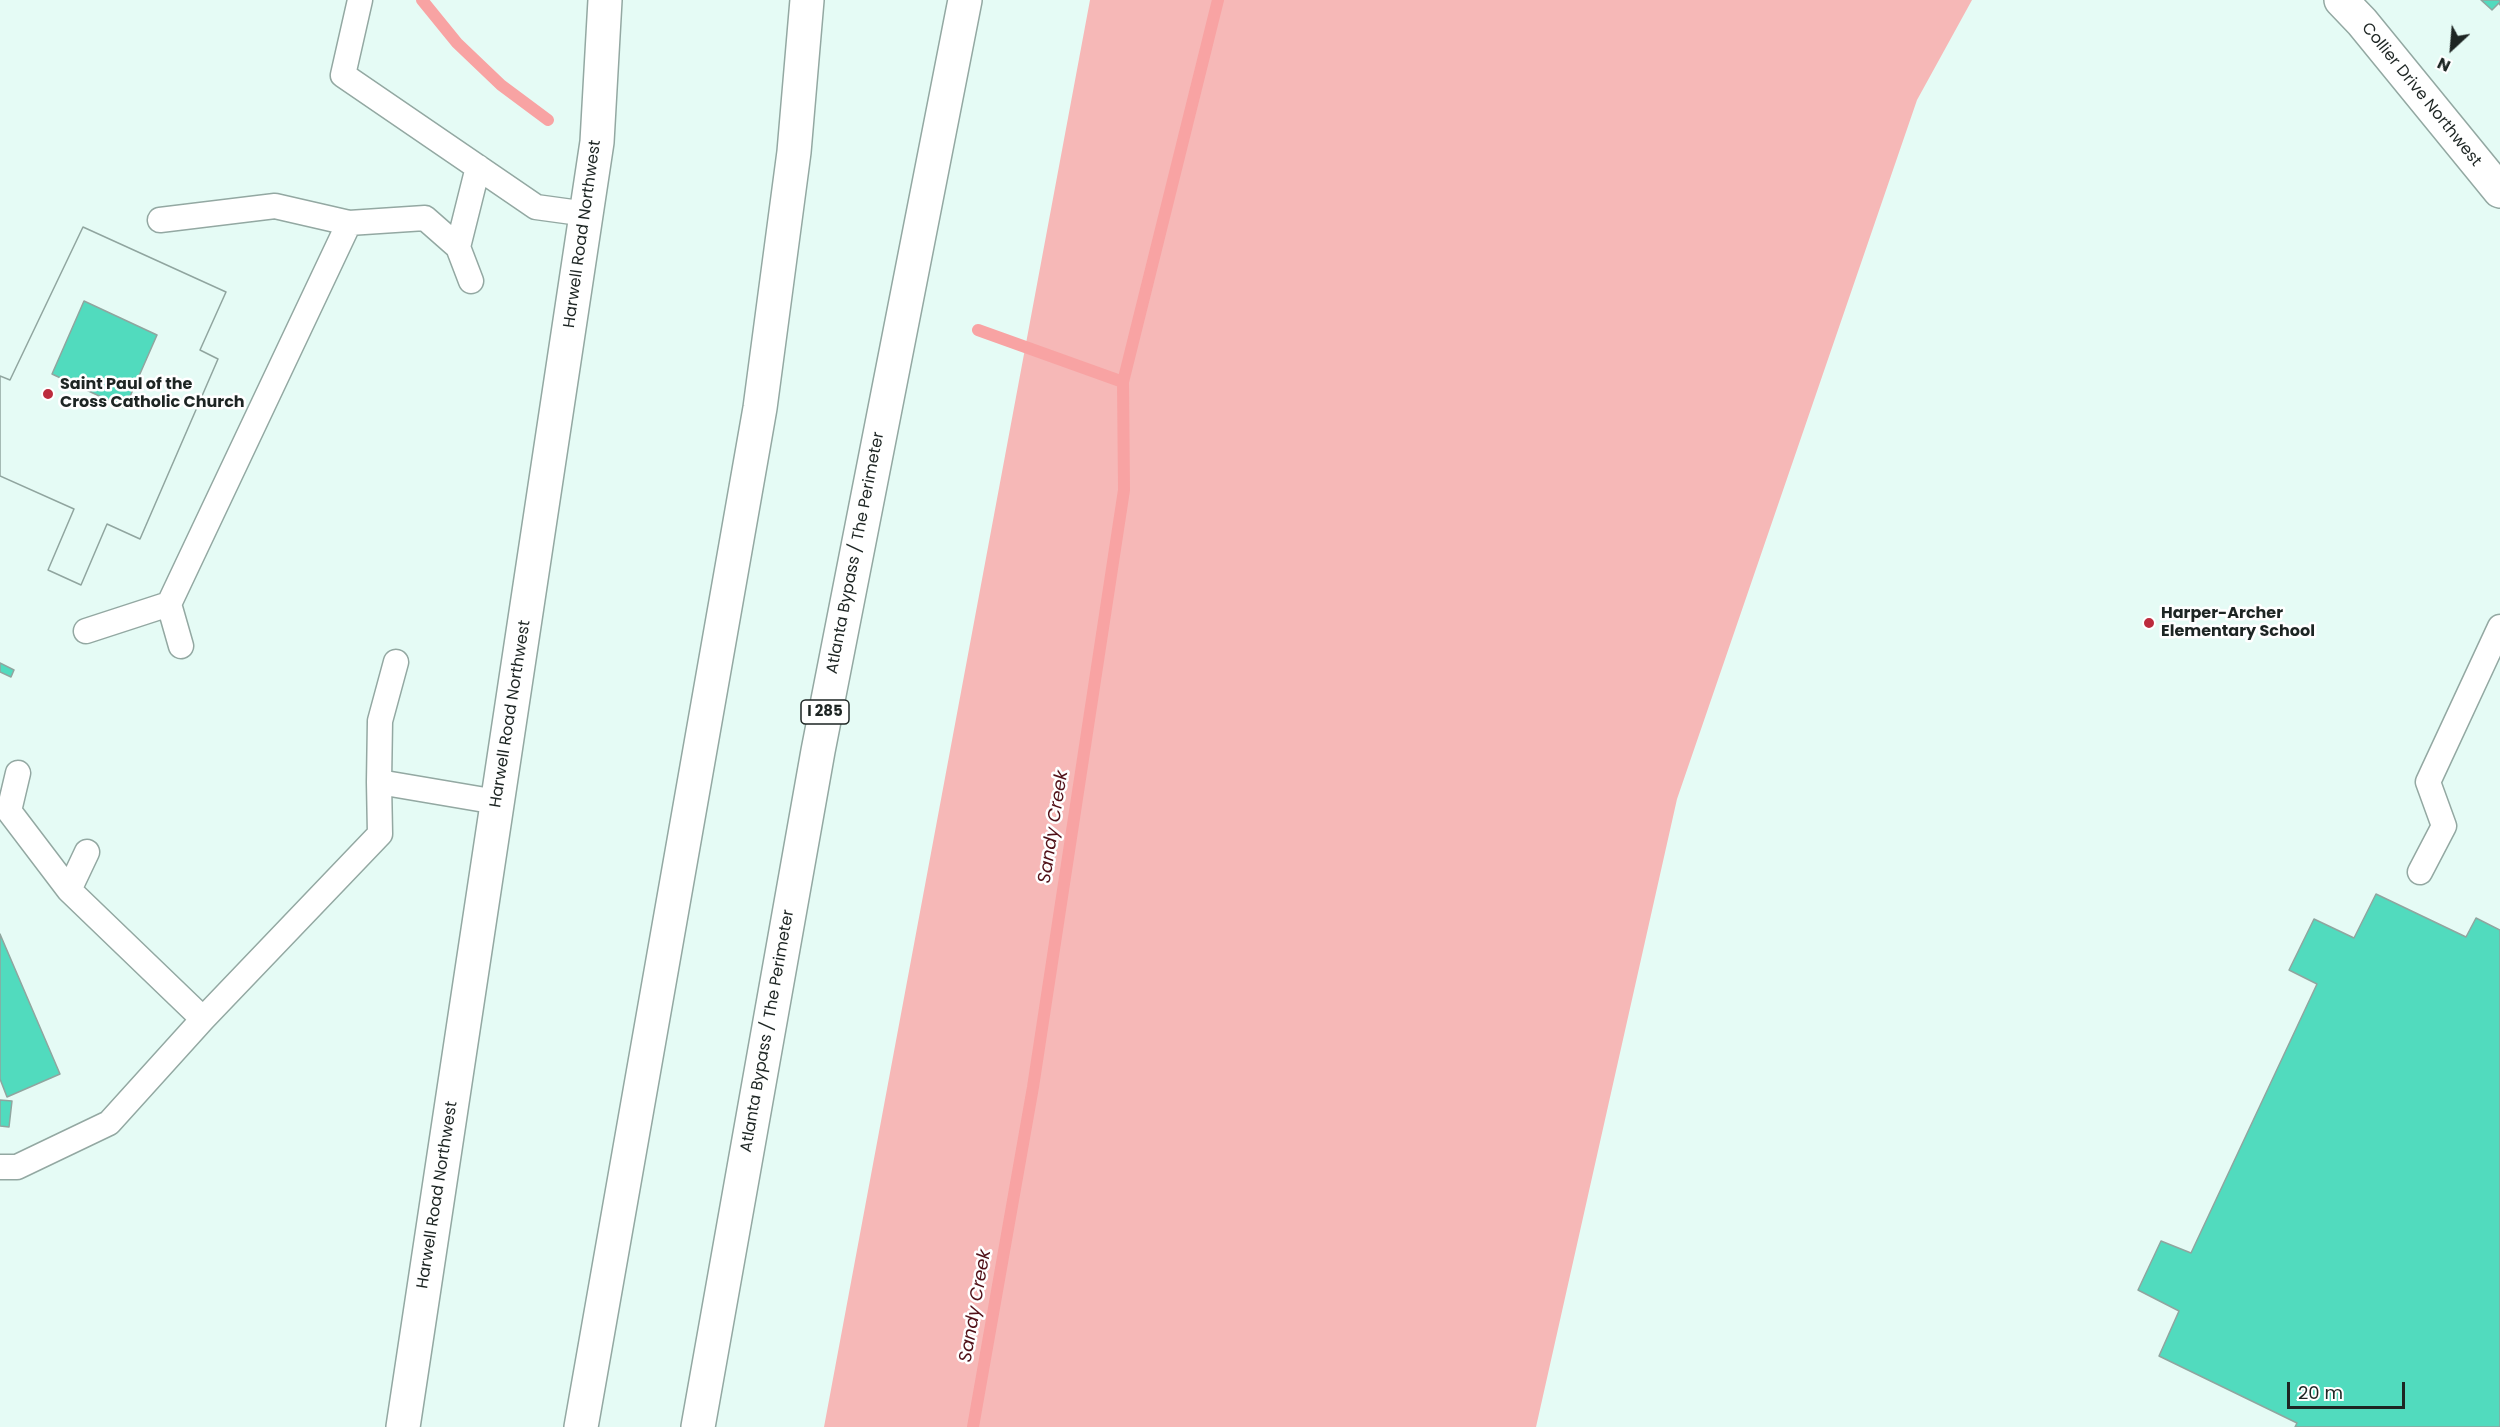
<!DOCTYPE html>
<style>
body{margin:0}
#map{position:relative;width:2500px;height:1427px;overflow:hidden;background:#e5fbf5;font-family:Poppins,sans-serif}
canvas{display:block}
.north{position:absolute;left:2422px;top:18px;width:60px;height:60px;-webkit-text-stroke:4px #fff;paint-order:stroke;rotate:206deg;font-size:16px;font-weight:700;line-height:24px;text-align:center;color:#1d2523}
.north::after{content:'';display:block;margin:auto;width:21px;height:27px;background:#1d2523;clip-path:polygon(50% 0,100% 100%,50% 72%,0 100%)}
.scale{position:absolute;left:2287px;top:1382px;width:118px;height:27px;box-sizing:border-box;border:3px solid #1d2523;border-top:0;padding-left:8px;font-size:18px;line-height:21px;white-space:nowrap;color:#1d2523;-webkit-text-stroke:4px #fff;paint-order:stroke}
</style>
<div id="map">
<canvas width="2500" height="1427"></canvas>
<div class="north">N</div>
<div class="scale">20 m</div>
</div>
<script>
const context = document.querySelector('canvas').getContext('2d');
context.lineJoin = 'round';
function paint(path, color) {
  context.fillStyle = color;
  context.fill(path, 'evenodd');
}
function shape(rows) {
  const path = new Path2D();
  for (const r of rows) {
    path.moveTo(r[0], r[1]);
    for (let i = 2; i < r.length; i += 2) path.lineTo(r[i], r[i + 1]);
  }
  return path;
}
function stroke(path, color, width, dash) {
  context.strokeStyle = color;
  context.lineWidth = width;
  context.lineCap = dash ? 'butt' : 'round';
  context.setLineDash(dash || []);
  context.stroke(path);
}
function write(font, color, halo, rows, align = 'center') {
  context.font = font + ' Poppins,sans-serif';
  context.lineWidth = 5;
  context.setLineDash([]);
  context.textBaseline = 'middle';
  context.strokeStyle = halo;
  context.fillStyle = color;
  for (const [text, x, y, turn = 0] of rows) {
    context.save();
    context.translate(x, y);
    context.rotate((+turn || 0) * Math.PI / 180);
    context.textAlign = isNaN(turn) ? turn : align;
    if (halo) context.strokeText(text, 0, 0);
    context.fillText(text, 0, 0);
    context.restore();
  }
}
paint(shape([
 [1090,0,1972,0,1917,100,1677,799,1536,1427,824,1427]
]), '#f6b8b7');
stroke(shape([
 [422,0,457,43,501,85,548,120],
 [978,330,1123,382],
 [973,1427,1033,1087,1124,490,1123,382,1218,0]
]), '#f8a3a3', 12);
const building = shape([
 [2481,0,2500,0,2500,5,2499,3,2492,10,2481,0],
 [83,227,226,292,200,350,218,359,140,539,107,524,81,585,48,570,74,509,0,476,0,376,10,380,83,227],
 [84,301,157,335,125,408,52,374,84,301],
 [83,227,226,292,200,350,218,359,140,539,107,524,81,585,48,570,74,509,0,476,0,376,10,380,83,227],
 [0,663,14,670,11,677,0,672,0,663],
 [2376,894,2466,937,2476,918,2500,930,2500,1427,2295,1427,2297,1423,2159,1356,2179,1311,2138,1290,2161,1241,2191,1253,2317,984,2289,970,2314,919,2354,938,2376,894],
 [0,934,60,1074,7,1097,0,1079,0,934],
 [0,1100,12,1101,9,1127,0,1126,0,1100]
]);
paint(building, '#51dbbe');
stroke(building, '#90a59f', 1.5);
const lane = shape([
 [360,0,343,75,536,207,587,214],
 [160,220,275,206,349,223,425,218,458,247],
 [471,281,458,247,478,167],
 [86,631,169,604],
 [181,646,169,604,349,223],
 [396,662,380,721,379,782,497,802],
 [18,773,9,811,69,890,203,1019],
 [2420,872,2444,826,2428,782,2500,627],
 [69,890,87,852],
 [0,1167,17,1167,109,1123,203,1019,380,834,379,782]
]);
const secondary = shape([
 [2341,0,2362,22,2500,191],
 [403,1427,597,142,605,0]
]);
const highway = shape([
 [581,1427,760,408,794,152,807,0],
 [698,1427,818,751,965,0]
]);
stroke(lane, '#93a8a2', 27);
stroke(secondary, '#93a8a2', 36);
stroke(highway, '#93a8a2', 36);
stroke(lane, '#fff', 24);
stroke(secondary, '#fff', 33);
stroke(highway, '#fff', 33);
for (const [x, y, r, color] of [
 [48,394,6,"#bc2b3d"],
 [2149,623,6,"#bc2b3d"]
]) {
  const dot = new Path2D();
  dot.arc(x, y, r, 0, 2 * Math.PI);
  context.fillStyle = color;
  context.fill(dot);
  stroke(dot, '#fff', 2);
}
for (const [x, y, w] of [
 [825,712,48]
]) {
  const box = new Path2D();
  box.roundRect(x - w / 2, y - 12, w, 24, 4.5);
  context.fillStyle = '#fff';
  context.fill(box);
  stroke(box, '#1d2523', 1.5);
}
write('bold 15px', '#1d2523', null, [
 ["I 285",825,712]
]);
write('16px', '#1d2523', '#fff', [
 ["Collier Drive Northwest",2421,95,51],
 ["Harwell Road Northwest",583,234,-82],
 ["Atlanta Bypass / The Perimeter",856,553,-79],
 ["Harwell Road Northwest",511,714,-81],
 ["Atlanta Bypass / The Perimeter",768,1031,-80],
 ["Harwell Road Northwest",438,1195,-81]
]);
write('bold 16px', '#1d2523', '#fff', [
 ["Saint Paul of the",60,385],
 ["Cross Catholic Church",60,403],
 ["Harper-Archer",2161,614],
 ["Elementary School",2161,632]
], 'left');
write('italic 18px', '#511118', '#fff', [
 ["Sandy Creek",1054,827,-81],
 ["Sandy Creek",976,1306,-80]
]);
</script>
